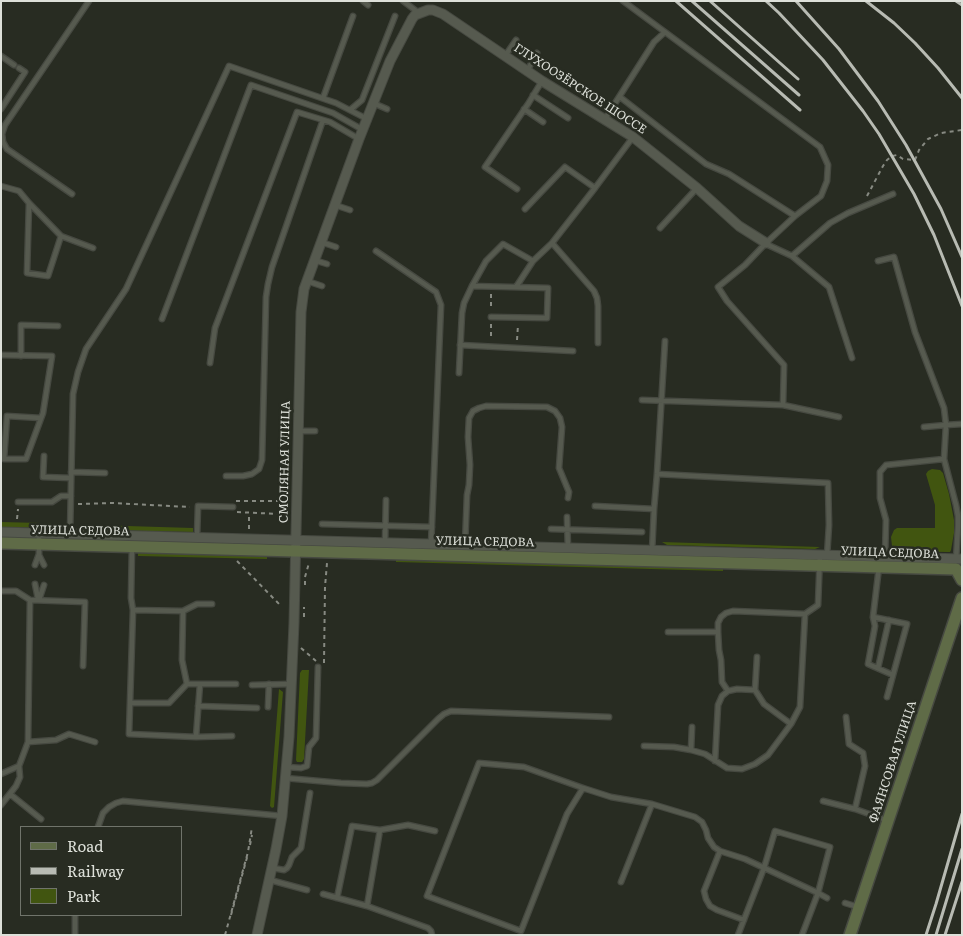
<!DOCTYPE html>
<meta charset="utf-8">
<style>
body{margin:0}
#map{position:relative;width:963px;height:936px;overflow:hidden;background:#282c22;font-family:Literata,serif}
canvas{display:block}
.frame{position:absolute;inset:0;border:2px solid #dde0d9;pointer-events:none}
.legend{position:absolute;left:20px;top:826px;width:162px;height:90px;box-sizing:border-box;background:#282c22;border:1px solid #70746b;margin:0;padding:6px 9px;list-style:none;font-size:15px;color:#dde0d9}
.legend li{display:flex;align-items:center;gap:10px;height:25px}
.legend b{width:25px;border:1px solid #70746b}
</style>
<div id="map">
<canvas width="963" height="936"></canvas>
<div class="frame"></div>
<ul class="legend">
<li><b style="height:6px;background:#5f6b47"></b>Road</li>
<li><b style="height:6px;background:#b8bbb3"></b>Railway</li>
<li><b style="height:14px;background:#415510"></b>Park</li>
</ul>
</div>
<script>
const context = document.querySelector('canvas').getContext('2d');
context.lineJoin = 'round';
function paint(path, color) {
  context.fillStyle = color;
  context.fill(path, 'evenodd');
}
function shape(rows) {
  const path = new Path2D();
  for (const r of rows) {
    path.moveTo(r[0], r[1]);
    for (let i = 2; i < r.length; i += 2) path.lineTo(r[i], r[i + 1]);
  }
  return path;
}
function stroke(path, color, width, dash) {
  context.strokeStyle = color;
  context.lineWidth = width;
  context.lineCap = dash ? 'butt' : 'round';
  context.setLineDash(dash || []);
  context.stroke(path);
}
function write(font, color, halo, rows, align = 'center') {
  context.font = font + ' Literata,serif';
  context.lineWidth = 5;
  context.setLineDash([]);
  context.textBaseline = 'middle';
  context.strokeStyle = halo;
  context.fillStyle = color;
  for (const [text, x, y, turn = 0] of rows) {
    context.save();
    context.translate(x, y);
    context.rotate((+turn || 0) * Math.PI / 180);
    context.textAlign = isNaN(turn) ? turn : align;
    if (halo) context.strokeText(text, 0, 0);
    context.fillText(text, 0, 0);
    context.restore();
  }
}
paint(shape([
 [932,469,940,470,943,473,949,494,954,520,954,533,951,550,950,552,947,552,895,551,892,546,891,537,894,530,897,528,935,528,935,505,926,474,928,471],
 [1,522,41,523,51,523,50,526,47,528,1,527],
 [94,525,193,528,193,532,100,530,96,528],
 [662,542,820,547,815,549,667,545],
 [138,552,267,555,267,559,138,556],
 [396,559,427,560,428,561,431,561,432,560,718,567,719,569,720,567,723,568,723,571,396,562],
 [302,670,309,670,304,759,302,762,297,762,296,760,300,673],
 [279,689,283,692,274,807,272,808,270,806]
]), '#415510');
const lane = shape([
 [363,1,368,5],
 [403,1,419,13],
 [623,1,665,32],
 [1,56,14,65],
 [505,56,516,40],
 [527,71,537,53],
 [533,95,568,118],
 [620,97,706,164,729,174,795,216],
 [323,98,353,16],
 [373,103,387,109],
 [1,109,25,72,19,68],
 [524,109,543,122],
 [350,110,362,100,395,16],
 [605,119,654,42,665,32,820,147,828,165,827,181,821,196,795,216,766,243,745,265,718,287,727,301,784,365,783,405,642,400],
 [1,186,19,191,29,203,61,236,93,248],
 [517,189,485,167,528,104,542,81],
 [72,194,7,149,3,142,2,134,5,125,89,1],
 [29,203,27,273,48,276,61,236],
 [335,205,350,210],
 [525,209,565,167,595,188],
 [660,228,697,188],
 [321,242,336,247],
 [552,243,594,291,597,298,598,306,598,343],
 [766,244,792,256,829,287,852,358],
 [376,251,436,292,441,305,431,546],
 [792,256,830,223,848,213,893,194],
 [314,260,327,264],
 [878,261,894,257,915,332,944,408,946,425,944,459,956,505,958,516,958,526,956,560],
 [307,281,322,286],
 [472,286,548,288,547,318,491,317],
 [516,287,533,261,552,243,595,188,633,137],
 [162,319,251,85,333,113,363,130],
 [460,345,573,351],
 [1,355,52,356,43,413,26,459,4,459,7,416,41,418],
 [21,356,21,325,58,326],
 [210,363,215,328,297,112,330,122,359,139],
 [459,373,462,313,464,303,472,286,486,261,503,244,533,261],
 [783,405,839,417],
 [924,427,946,425,962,424],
 [299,431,315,431],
 [44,456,43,477,71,478],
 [71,472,105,473],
 [657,474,828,483,829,525,827,556],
 [226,476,243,476,252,474,259,469,262,460,266,297,268,284,272,267,323,120],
 [18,502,52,502,61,496,71,496],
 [595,506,654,509],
 [567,517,568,549],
 [322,524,432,527],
 [551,529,642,532],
 [70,534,73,394,78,372,86,349,126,289,229,66,336,103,367,119],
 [197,537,198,506,233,507],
 [385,543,386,500],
 [465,545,467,495,469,485,470,465,468,437,469,418,473,411,479,408,486,406,547,407,555,411,560,418,562,427,559,468,569,492,568,498],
 [132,546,131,598,133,610,129,734,196,737,232,736],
 [652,552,654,509,657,474,665,341],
 [39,555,44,565],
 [885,557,886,520,880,498,880,472,886,465,944,459],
 [35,565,39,554,39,533],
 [879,567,873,617,875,626,868,664,893,675],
 [35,584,38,599],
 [1,591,16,591,30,600],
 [39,600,44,585],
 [133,610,183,611,182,660,187,684],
 [183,611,197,604,212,604],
 [873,617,907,624,887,697],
 [668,632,718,632,718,623,721,617,726,613,733,611,805,614],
 [718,632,719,650,721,660,722,682,728,691],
 [878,668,889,620],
 [252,685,291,684],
 [755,690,757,657],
 [130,703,169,703,187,684,236,684],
 [198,706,257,708],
 [268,707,269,684],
 [846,717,849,744,863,753,865,766,855,809],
 [196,737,200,684],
 [28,742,56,740,69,734,95,742],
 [644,746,674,747,691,750,705,754,727,768,742,769,755,764,768,755,791,724,800,707,805,614,818,605,820,554],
 [691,750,692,727],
 [715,761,718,705,722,696,728,691,737,689,755,690,764,704,791,724],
 [286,767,301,768,307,766,309,747,316,738,318,667],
 [1,774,19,766,28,742,30,600,85,602,83,666],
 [285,778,341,783,367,784,372,783,377,780,438,719,444,714,451,711,609,717],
 [583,788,567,814,521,931,427,896,479,763,524,767,583,788,611,797,652,804,695,817,702,822,706,830,708,838,714,847,720,851,745,859,818,893,827,898],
 [10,794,41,819],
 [823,801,855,809,886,820],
 [1,805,16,786,20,777,19,766],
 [98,827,103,813,109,807,116,803,123,801,282,816],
 [720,851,704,891,706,899,710,906,717,910,744,920],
 [273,868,284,870,287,868,289,865,292,857,301,848,310,793],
 [270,880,307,890],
 [621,882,652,804],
 [323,894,367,906,428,928,431,931,432,935],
 [337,898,352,826,380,830,408,825,435,831],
 [845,903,858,907],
 [367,906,380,830],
 [75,915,75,935],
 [738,935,764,868,775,831,830,847,818,893,802,935]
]);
const street = shape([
 [1,532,962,559],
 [257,935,276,849,282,816,289,737,294,623,301,312,304,289,359,139,390,61,412,19,415,15,428,10,433,10,443,14,542,81,633,137,697,188,739,226,766,243]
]);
const secondary = shape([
 [1,543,956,569,962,580],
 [850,935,962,598]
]);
stroke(lane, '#464941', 7);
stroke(street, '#464941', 11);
stroke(secondary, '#464941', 14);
stroke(shape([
 [867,196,883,166,887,160,892,156,897,155,903,159,915,160,919,150,928,139,941,133,962,130],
 [491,294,491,309],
 [491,324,491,339],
 [517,340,518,325],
 [236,501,281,501],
 [78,504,112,503,190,507],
 [237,512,278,514],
 [17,519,18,509],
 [249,529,249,513],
 [237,561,281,606],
 [305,585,305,577,309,563],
 [304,617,304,607],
 [301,648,316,661],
 [324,663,325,587,327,563],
 [250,845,252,835],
 [231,915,248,854],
 [225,935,248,852,252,827]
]), '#878a82', 2, [4, 4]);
stroke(lane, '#565a4f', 4.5);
stroke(street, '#565a4f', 9);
stroke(secondary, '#5f6b47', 11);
stroke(shape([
 [676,1,800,110],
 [692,1,799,95],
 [710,1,798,79],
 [766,1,779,13,823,60,863,111,879,134,914,194,934,235,962,306],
 [796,1,839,49,878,101,906,145,941,209,962,257],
 [866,1,894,23,915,43,938,68,962,98],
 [956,1,962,5],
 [926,935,936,904,962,814],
 [936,935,962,849],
 [945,935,962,882]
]), '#b8bbb3', 3);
write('12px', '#dde0d9', '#282c22', [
 ["ГЛУХООЗЁРСКОЕ ШОССЕ",580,89,33],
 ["СМОЛЯНАЯ УЛИЦА",285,462,-89],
 ["УЛИЦА СЕДОВА",80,531,1],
 ["УЛИЦА СЕДОВА",485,542,1],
 ["УЛИЦА СЕДОВА",890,553,2],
 ["ФАЯНСОВАЯ УЛИЦА",893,762,-72]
]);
</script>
